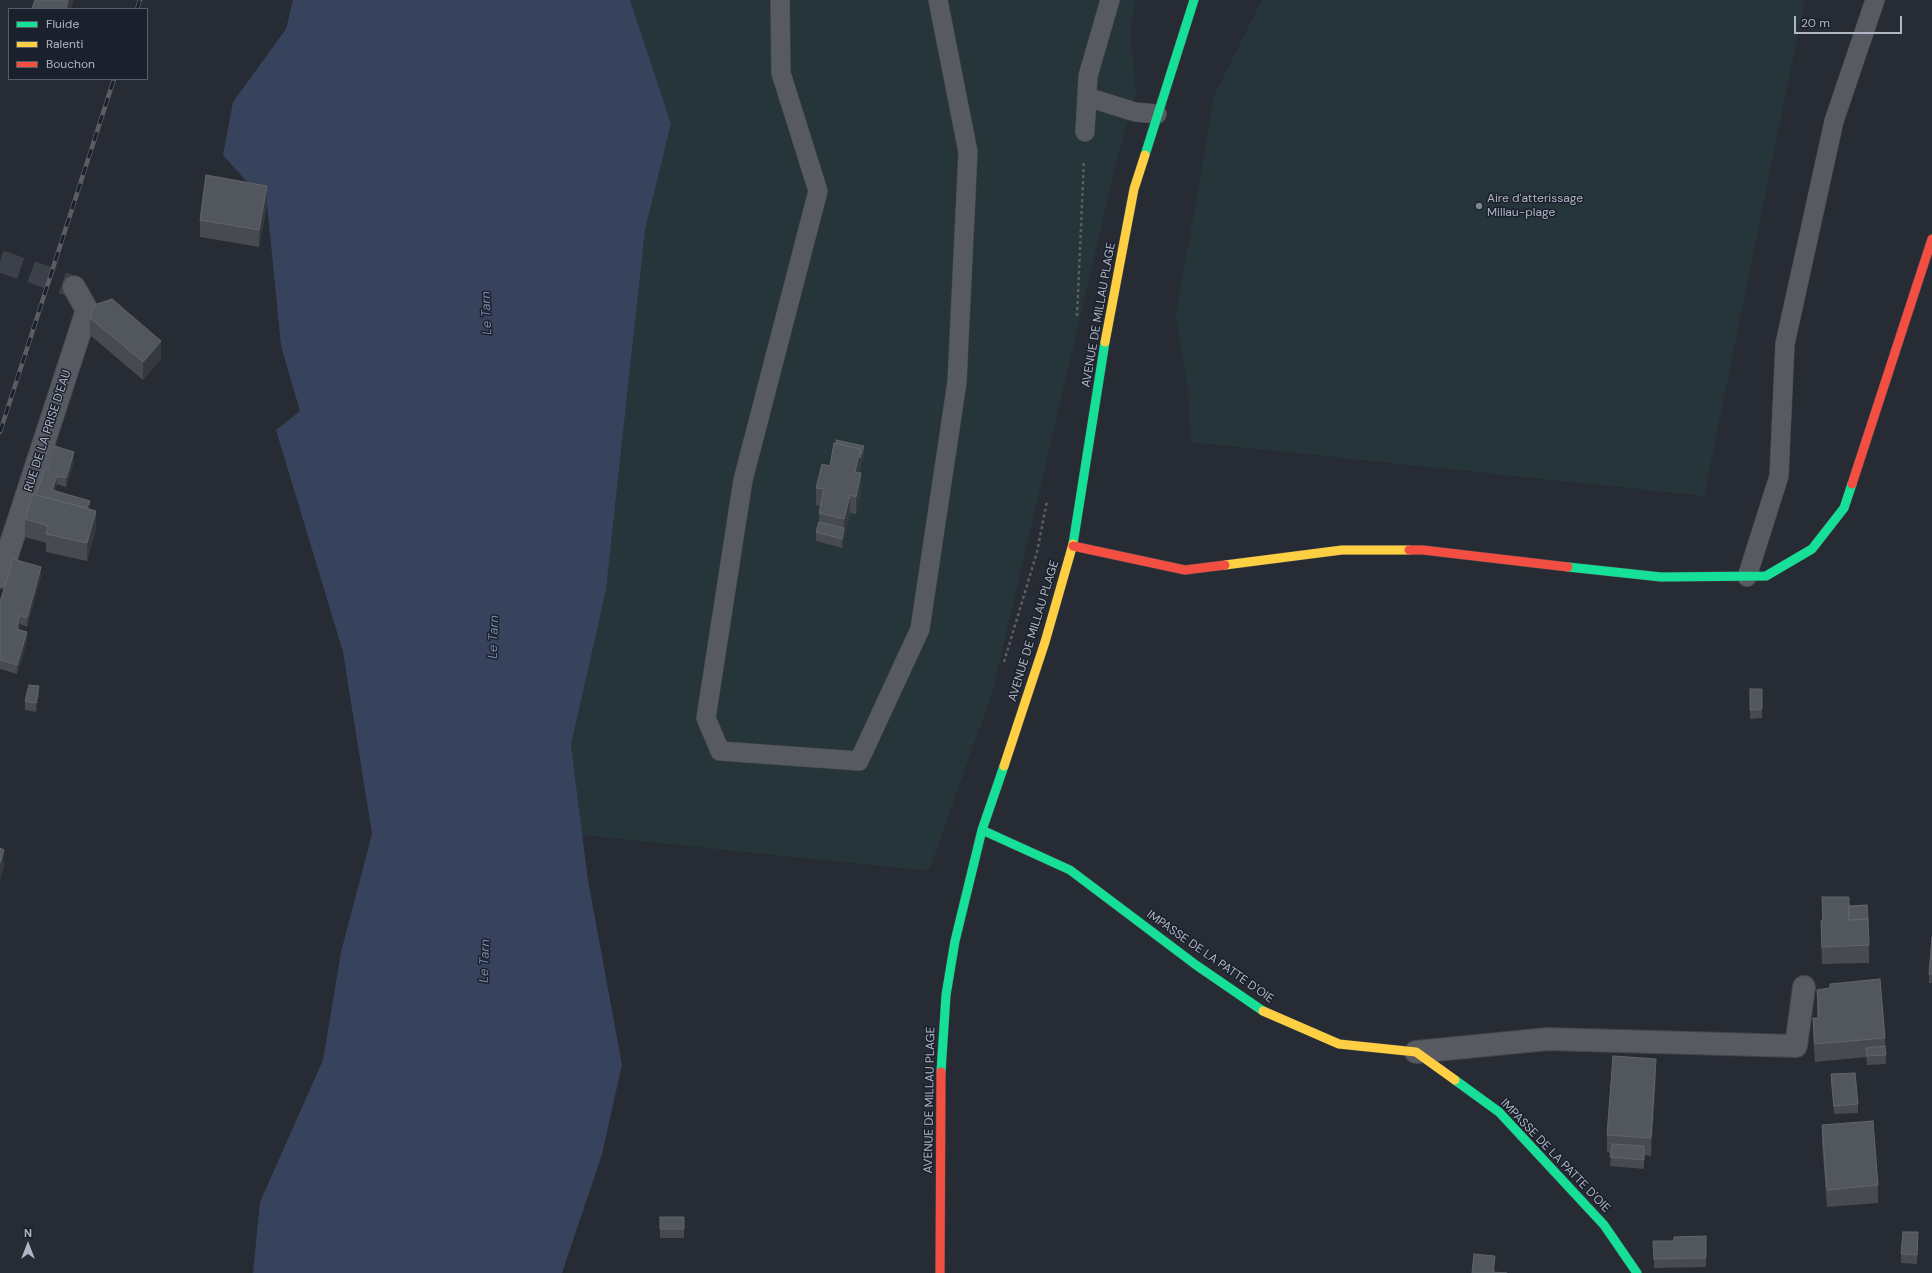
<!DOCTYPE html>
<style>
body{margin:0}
#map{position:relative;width:1932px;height:1273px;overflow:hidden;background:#272b33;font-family:"DM Sans",sans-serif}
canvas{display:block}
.legend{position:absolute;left:8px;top:8px;width:140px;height:72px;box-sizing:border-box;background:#1b202d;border:1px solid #575c69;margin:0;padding:5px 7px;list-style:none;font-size:12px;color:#b1b6c4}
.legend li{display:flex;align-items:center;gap:8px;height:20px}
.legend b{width:20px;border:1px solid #575c69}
.north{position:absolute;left:8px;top:1225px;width:40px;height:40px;-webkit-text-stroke:3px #1b202d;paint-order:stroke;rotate:0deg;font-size:11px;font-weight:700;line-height:16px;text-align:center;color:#b1b6c4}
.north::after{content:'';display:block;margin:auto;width:14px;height:18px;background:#b1b6c4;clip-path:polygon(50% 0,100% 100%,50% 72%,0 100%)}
.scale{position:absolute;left:1794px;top:16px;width:108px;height:18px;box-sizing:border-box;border:2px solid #b1b6c4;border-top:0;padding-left:5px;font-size:12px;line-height:14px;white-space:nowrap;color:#b1b6c4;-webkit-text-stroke:3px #1b202d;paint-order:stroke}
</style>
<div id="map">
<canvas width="1932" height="1273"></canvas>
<ul class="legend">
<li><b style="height:5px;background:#16e098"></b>Fluide</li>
<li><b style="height:5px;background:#ffcf43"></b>Ralenti</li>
<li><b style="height:5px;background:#f24e42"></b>Bouchon</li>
</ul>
<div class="north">N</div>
<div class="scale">20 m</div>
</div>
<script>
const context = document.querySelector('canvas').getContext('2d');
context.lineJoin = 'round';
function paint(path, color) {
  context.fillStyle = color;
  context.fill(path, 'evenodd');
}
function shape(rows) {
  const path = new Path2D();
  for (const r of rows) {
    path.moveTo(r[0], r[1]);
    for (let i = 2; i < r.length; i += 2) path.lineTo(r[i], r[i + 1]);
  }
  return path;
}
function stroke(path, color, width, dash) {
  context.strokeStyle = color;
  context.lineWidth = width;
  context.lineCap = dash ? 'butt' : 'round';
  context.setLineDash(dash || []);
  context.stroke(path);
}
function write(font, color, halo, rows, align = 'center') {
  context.font = font + ' "DM Sans",sans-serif';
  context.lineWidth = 3;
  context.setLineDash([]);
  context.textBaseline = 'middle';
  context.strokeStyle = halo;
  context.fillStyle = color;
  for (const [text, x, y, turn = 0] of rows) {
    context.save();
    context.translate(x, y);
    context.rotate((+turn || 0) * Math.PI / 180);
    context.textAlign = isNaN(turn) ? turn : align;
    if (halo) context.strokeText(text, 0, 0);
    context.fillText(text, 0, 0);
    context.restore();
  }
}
paint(shape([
 [630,0,1136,0,1130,28,1136,95,1119,151,993,690,929,871,582,835,571,745,606,590,645,230,671,124],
 [1262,0,1805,0,1704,496,1191,442,1188,392,1176,316,1214,96]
]), '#253539');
paint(shape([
 [293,0,630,0,671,124,645,230,606,590,571,745,588,880,622,1065,602,1154,562,1273,253,1273,260,1202,323,1060,341,952,372,834,343,652,276,430,300,411,281,346,267,204,223,155,233,102,286,29]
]), '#37425c');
stroke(shape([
 [0,261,74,287]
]), '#3c4049', 22, [22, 11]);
const lane = shape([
 [780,0,781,73,818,191,743,480,706,718,720,751,859,761,920,629,957,382,968,152,938,0],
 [1087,97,1135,112,1157,114],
 [1085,132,1088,76,1110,0],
 [1747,577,1779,476,1785,344,1834,121,1875,0]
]);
const street = shape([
 [0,577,87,310,74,287],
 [1416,1052,1548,1039,1796,1046,1804,987]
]);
const fast = shape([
 [1145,155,1194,0],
 [1073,544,1105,342],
 [1568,567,1661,577,1766,576,1812,549,1844,508,1852,484],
 [982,830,1070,870,1196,965,1263,1011],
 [941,1072,946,995,955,941,982,830,1004,766],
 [1455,1080,1499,1112,1604,1225,1637,1273]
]);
const slow = shape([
 [1105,342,1134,189,1145,155],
 [1225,565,1342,550,1409,550],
 [1004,766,1045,642,1073,544],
 [1263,1011,1339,1044,1416,1052,1455,1080]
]);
const jam = shape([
 [1852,484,1932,239],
 [1073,546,1185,570,1225,565],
 [1409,550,1423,550,1568,567],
 [940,1273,941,1072]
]);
stroke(lane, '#43464c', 20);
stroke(street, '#43464c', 24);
stroke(fast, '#43464c', 10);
stroke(slow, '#43464c', 10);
stroke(jam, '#43464c', 10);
stroke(shape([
 [1077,316,1084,160],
 [1004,662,1037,552,1047,501]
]), '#5a5e65', 2.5, [3, 3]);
stroke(lane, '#575a61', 19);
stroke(street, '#575a61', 22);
stroke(fast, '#16e098', 9);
stroke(slow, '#ffcf43', 9);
stroke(jam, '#f24e42', 9);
const rail = shape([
 [137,9,140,0],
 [0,432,114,79]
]);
stroke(rail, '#5b5d65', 4.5);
stroke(rail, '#1b202d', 3, [9]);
paint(shape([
 [267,204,259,247,200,237,200,220],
 [90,318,161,359,143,380,90,335],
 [864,455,859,473,861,491,856,514,850,513,842,548,816,541,816,532,819,522,819,513,820,506,816,505,816,488],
 [74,461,66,487,57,484,55,491,90,509,96,528,87,561,46,552,46,543,25,537,25,519,48,468],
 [41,576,27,627,20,624,19,630,27,641,17,674,0,669,0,602],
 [1750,689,1762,689,1762,718,1750,719],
 [39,695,36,712,25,710,25,701],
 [1822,897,1849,906,1869,945,1869,963,1822,964,1821,938,1821,921,1822,920],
 [1932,937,1932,983,1929,983,1929,974],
 [1817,990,1885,1038,1886,1064,1867,1065,1866,1057,1815,1062,1813,1036,1813,1018,1817,1018],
 [1831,1074,1858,1104,1858,1113,1834,1114,1831,1083],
 [1656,1077,1651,1156,1644,1155,1644,1169,1610,1166,1611,1153,1607,1152,1607,1135],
 [1822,1125,1878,1185,1878,1203,1827,1207,1822,1143],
 [660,1217,684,1217,684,1238,660,1238],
 [1706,1236,1706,1267,1654,1268,1653,1241,1674,1241],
 [1918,1241,1917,1264,1901,1263,1901,1254]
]), '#474a51');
paint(shape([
 [68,0,74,0,71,9,66,9],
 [267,186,267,204,259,247,259,230],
 [161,341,161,359,143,380,143,362],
 [864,446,864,455,855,489,855,472,860,449],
 [74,452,74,461,66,487,66,478],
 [861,473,861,491,856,514,856,497],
 [57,476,57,484,52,499,52,490],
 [850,495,850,513,842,548,842,539,844,528,844,519],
 [90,501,90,510,85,516],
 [96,511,96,528,87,561,87,543],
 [41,567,41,576,27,627,27,618],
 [20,615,20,624,17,638,17,629],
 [27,632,27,641,17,674,17,665],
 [39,686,39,695,36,712,36,703],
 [4,850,4,867,0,881,0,863],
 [1656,1059,1656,1077,1651,1156,1651,1138],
 [1495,1256,1495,1273,1493,1273]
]), '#353940');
const building = shape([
 [35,0,68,0,66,9,34,9,32,8,35,0],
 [206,175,267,186,259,230,200,220,206,175],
 [112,299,161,341,143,362,90,318,94,305,112,299],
 [836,440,864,446,860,458,860,449,836,443,836,440],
 [834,443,860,449,855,472,861,473,856,497,850,495,844,519,819,513,824,489,816,488,822,464,830,466,834,443],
 [55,446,74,452,66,478,57,476,52,490,90,501,87,508,36,495,45,468,48,468,55,446],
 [33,494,96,511,87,543,46,534,48,526,25,519,33,494],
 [819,522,844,528,842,539,816,532,819,522],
 [13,559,41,567,27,618,20,615,17,629,27,632,17,665,0,660,0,602,13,559],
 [29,685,39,686,36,703,25,701,29,685],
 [1750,689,1762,689,1762,709,1750,710,1750,689],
 [0,848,4,850,0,863,0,848],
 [1822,897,1849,897,1849,920,1868,919,1869,945,1822,947,1821,921,1823,920,1822,897],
 [1867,905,1868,919,1849,920,1849,906,1867,905],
 [1932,937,1932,974,1929,974,1932,937],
 [1880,979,1885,1038,1815,1044,1813,1018,1819,1018,1817,990,1830,988,1830,984,1880,979],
 [1885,1046,1886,1055,1867,1056,1866,1048,1885,1046],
 [1613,1056,1656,1059,1651,1138,1607,1135,1613,1056],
 [1855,1073,1858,1104,1834,1106,1831,1074,1855,1073],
 [1873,1121,1878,1185,1827,1190,1822,1125,1873,1121],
 [1612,1144,1644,1146,1644,1160,1610,1157,1612,1144],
 [660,1217,684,1217,684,1229,660,1229,660,1217],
 [1903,1232,1918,1232,1917,1255,1901,1254,1903,1232],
 [1706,1236,1706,1258,1654,1259,1653,1241,1674,1241,1674,1237,1706,1236],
 [1474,1254,1495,1256,1493,1272,1507,1273,1472,1273,1474,1254]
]);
paint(building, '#52565d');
stroke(building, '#61656d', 1);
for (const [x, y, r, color] of [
 [1479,206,4,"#818591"]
]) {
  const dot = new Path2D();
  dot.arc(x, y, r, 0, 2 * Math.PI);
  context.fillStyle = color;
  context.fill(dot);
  stroke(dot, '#1b202d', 1.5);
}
write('12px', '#b1b6c4', '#1b202d', [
 ["Aire d'atterissage",1487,199],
 ["Millau-plage",1487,213]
], 'left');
write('12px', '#b1b6c4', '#1b202d', [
 ["AVENUE DE MILLAU PLAGE",1099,315,-80],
 ["RUE DE LA PRISE D'EAU",48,431,-72],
 ["AVENUE DE MILLAU PLAGE",1034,631,-73],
 ["IMPASSE DE LA PATTE D'OIE",1210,957,35],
 ["AVENUE DE MILLAU PLAGE",930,1100,-89],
 ["IMPASSE DE LA PATTE D'OIE",1555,1156,46]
]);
write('italic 13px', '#7b89aa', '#1b202d', [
 ["Le Tarn",487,313,-92],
 ["Le Tarn",494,637,-88],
 ["Le Tarn",485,961,-88]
]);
</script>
